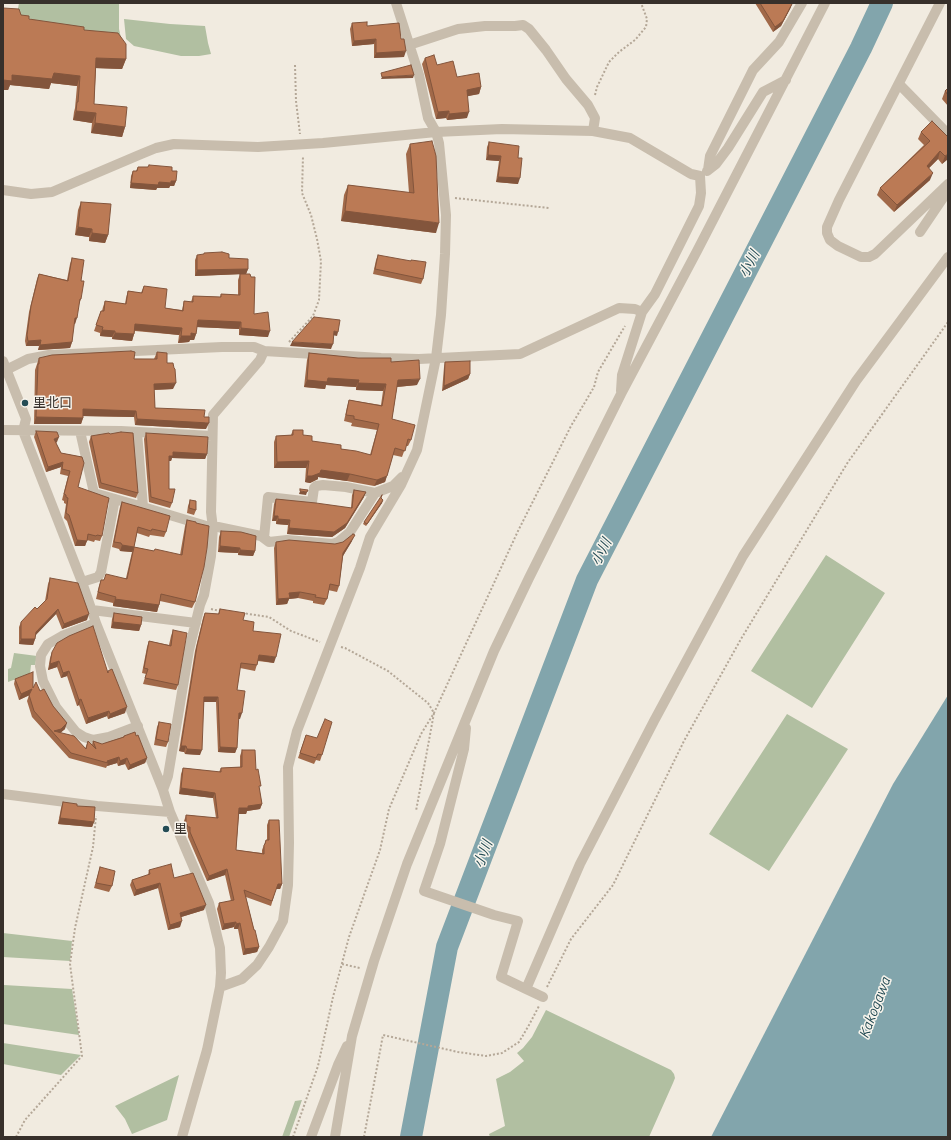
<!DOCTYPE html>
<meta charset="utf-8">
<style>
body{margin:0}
#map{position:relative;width:951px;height:1140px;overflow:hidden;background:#f1ebe0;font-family:Ubuntu,sans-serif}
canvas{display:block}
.frame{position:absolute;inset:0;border:4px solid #37302b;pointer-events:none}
</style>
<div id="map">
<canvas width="951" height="1140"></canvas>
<div class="frame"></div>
</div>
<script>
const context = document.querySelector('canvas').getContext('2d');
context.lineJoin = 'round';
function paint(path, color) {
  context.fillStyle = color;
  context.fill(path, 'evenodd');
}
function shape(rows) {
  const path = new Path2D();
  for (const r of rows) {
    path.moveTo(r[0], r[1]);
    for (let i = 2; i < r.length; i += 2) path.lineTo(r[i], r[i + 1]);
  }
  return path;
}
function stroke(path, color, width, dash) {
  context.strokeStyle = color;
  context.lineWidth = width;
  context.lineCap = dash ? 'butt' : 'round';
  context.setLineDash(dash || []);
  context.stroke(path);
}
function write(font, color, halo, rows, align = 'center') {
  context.font = font + ' Ubuntu,"Noto Sans JP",sans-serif';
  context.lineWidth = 3;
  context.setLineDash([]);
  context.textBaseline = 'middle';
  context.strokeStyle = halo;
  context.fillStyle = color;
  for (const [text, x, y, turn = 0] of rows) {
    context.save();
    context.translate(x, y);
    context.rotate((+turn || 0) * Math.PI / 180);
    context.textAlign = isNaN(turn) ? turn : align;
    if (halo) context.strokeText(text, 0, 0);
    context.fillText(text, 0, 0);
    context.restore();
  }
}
paint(shape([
 [19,3,119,3,119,29,121,38,34,20,17,14],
 [124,19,170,24,205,26,208,43,211,54,199,56,181,56,134,46,126,39],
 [826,555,885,593,812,708,751,671],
 [14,653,37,656,35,665,31,665,30,674,8,682,8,669,11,668],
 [787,714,848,749,769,871,709,834],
 [3,933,72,941,70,961,3,957],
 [4,985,72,989,79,1035,3,1024],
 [546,1010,671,1070,674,1074,675,1078,673,1083,649,1137,490,1137,489,1134,505,1126,496,1079,510,1072,524,1061,517,1053,523,1048,532,1037],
 [3,1043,81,1055,61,1075,3,1064],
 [179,1075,167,1120,132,1134,125,1119,115,1106],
 [302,1100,289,1137,282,1137,295,1101]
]), '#b1bfa1');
paint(shape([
 [948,695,948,1137,711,1137,893,784]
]), '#82a5ac');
stroke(shape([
 [411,1137,447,947,587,580,861,48,882,3]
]), '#82a5ac', 22);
stroke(shape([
 [295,65,296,101,300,134],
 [595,95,597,87,609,62,619,52,635,40,646,27,647,19,641,3],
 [455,198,549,208],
 [289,342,313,316,319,300,321,261,317,239,311,215,302,193,303,156],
 [211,609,220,611],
 [242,613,269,617,291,631,320,642],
 [341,647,345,648,388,671,428,703,434,713,416,811],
 [342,964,360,968],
 [547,987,571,939,613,885,684,741,741,639,848,462,948,322],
 [16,1137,25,1120,82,1056,70,964,75,928,93,847,96,816],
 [293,1137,318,1066,333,997,349,937,380,850,389,809,421,734,434,713,518,531,571,426,594,387,598,372,625,326],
 [364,1137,383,1035,458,1052,486,1056,502,1053,519,1042,529,1025,539,1006]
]), '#b4a797', 2, [2, 2]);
stroke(shape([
 [940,3,839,200,827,227,827,233,830,240,838,246,861,257,869,257,875,254,948,184],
 [409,45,458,29,485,26,515,26,523,25,529,29,546,50,566,79,588,105,595,118,593,131],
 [899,84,948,134],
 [708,170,710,156,753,70,779,42,802,3],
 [707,171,716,164,728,148,763,92,786,80],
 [3,190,31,194,52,192,139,155,156,148,174,144,258,147,323,143,436,132,502,129,593,131,630,138,691,174,700,176],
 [920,232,943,198,946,187],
 [3,361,26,419,23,431,82,582,96,623,163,790,170,812,209,903,220,948,221,973,220,987,207,1050,182,1137],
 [6,370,28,359,49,355,222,347,254,347,264,351,381,358,419,359,520,354,619,308,635,309,642,312],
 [621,391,622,375,642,312,655,294,699,206,701,193,700,176],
 [3,430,121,431,212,436],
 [80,431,94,493,143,507,137,432],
 [143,507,213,528,218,527,261,536,269,542,287,540,333,544,338,542,350,532,375,493,393,486,402,477],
 [264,538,268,497,312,502,314,488,316,486,323,485,346,487,375,493],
 [82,582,98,577,101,572,115,499],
 [92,610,196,623],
 [96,623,62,636,48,644,41,655,40,666,43,681,56,707,76,732,84,737,93,740,109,737,138,726],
 [466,728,464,749,440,844,424,891,494,915,518,921,501,977,526,989,580,864,654,721,743,556,856,381,948,257],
 [163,790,168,776,189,650,200,605,204,595,211,556,213,528,211,512,213,415,260,360,264,351],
 [3,794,97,806,170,812],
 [220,987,242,979,257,965,269,947,283,921,288,885,289,843,288,767,297,731,360,568,370,537,401,485,417,450,436,358,441,315,445,254,446,215,439,143,436,132,428,118,419,75,396,3],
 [526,989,543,997],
 [311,1137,338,1065,347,1046],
 [335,1137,352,1036,374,961,407,864,494,651,529,578,621,394,697,251,825,3]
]), '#c8bdad', 10);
paint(shape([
 [755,3,792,3,790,9,781,26,773,32],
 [3,8,21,15,29,19,84,30,126,59,122,69,96,68,94,104,125,127,122,137,91,133,92,123,73,120,74,112,75,108,77,86,51,83,49,89,10,85,8,90,3,90],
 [352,23,367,26,401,39,404,57,374,58,374,44,352,46,350,29],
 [425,58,457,77,481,87,479,94,467,96,467,118,447,120,446,118,436,119,422,64],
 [948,88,948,106,942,99,945,91],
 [921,132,948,159,942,164,938,159,929,168,930,180,894,212,877,195,880,188,924,145,918,139],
 [489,142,518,158,518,184,496,182,499,161,486,160,487,147],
 [410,144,436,233,341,221,344,195,348,185,409,193,406,154],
 [138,167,172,171,176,181,174,186,170,186,169,188,157,188,156,190,130,188,131,176,133,171,136,171],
 [81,202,108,235,105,243,89,241,89,237,75,235,78,210],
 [197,255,229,258,248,269,246,274,254,314,268,337,239,335,239,329,197,327,196,334,194,340,190,340,189,342,178,343,179,335,135,331,132,341,112,339,112,337,100,336,100,333,94,331,101,311,102,311,103,307,105,301,125,304,126,298,128,291,141,293,144,286,165,308,182,310,184,301,191,302,193,296,220,297,221,294,238,295,238,280,240,274,195,276,195,260],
 [378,255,423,279,421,284,373,274,376,260],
 [72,258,81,281,81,299,79,304,75,324,74,324,72,342,70,348,38,350,39,346,26,346,25,341,29,312,37,279,39,274,67,280,70,264],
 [157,352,167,363,173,389,154,390,155,408,204,417,206,429,135,425,134,417,83,416,83,418,81,424,34,424,35,370,39,358,154,359],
 [309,353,391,362,417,385,397,387,392,419,411,440,408,446,406,446,402,457,393,455,385,482,374,486,347,481,318,477,318,479,310,483,305,482,306,468,274,468,274,442,276,436,291,435,293,430,303,435,312,441,341,449,370,455,377,430,351,426,352,423,344,421,347,407,349,400,381,405,383,391,356,390,356,387,326,385,325,389,304,387,307,360],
 [445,362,470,374,468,379,442,391,444,367],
 [36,431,57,442,56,443,61,453,82,457,78,487,102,536,100,541,95,540,94,542,87,540,85,546,75,546,67,521,64,518,66,504,64,503,64,501,62,500,68,476,60,474,61,467,46,472,34,437],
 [146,433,207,454,205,459,172,458,171,461,169,461,169,489,172,503,170,508,149,502,144,439],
 [91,436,138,493,136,498,99,488,89,442],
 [354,490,364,497,345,528,332,537,287,534,288,525,276,524,276,521,272,521,274,504,276,499,351,508,352,495],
 [190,500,196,510,194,515,187,513,188,506],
 [383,500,382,503,366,526,363,524,364,522],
 [122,502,166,532,164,537,150,535,149,537,137,533,134,547,154,551,180,555,185,526,187,520,195,602,192,608,160,601,157,612,113,606,113,603,96,599,99,586,101,580,126,578,132,552,120,551,119,549,112,547,120,507],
 [221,531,255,551,253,556,238,555,238,553,218,552,219,537],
 [352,541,343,556,339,586,337,592,328,590,327,599,324,605,313,603,313,601,298,598,289,599,287,604,276,605,274,548,276,542,335,544],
 [50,578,87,620,62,629,56,614,35,635,35,639,33,645,19,644,19,627,21,622,37,609,45,601,48,584],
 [220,609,243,620,253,631,274,663,258,661,255,671,240,668,237,690,240,719,238,719,237,748,235,753,218,752,216,702,204,702,200,755,185,754,184,752,179,751,195,651,203,618,205,613,218,614],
 [114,613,141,625,139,631,111,628,112,619],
 [173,630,178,685,176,690,143,684,146,674,142,673,147,647,149,641,169,645,171,636],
 [52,652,108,672,125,713,108,719,107,716,86,724,79,705,77,706,67,676,61,678,57,667,48,670,50,658],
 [15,679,33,688,40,691,65,729,60,733,85,749,88,741,92,745,93,741,102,744,123,737,124,736,147,758,145,763,128,770,125,764,118,766,117,763,107,766,106,768,69,758,32,717,27,701,29,695,19,700,14,684],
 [159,722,168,742,166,747,154,745,157,727],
 [306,735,322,755,320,761,316,760,314,764,298,758],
 [242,750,256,770,262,804,260,809,247,811,246,814,239,814,236,850,262,853,262,850,266,840,267,840,267,825,269,820,282,884,280,889,276,889,271,906,246,897,254,930,259,947,257,952,243,955,238,929,234,929,234,927,222,930,217,909,219,903,231,901,225,875,207,881,188,837,188,833,186,832,184,828,184,821,186,815,216,818,213,798,179,794,181,774,183,768,219,772,221,768,240,767,240,756],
 [63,802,77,806,94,822,92,827,58,824,61,808],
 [100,867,112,886,109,892,94,888],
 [149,870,174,878,204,910,181,917,180,927,168,930,158,888,134,896,130,885,132,880,148,875]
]), '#a16949');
paint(shape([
 [792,4,790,9,781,26,773,32,775,27],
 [376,39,374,44,352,46,354,41],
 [406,51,404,57,374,58,376,53],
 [96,58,126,59,122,69,93,68],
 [54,73,80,76,77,86,51,83,49,89,10,85,8,90,3,90,3,80,12,75],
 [414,75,413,78,381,79,382,77],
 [481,87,479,94,464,97,467,90],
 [76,111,96,113,92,123,73,120],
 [449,111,446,118,436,119,438,112],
 [469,112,467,118,447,120,449,114],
 [95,123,125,127,122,137,91,133],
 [940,151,938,159,924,173,927,166],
 [948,154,948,159,942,164,945,156],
 [488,155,501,156,499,161,486,160],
 [933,173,930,180,894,212,897,205],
 [498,177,520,178,518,184,496,182],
 [171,181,176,181,174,186,170,186,169,188,157,188,156,190,130,188,131,183,159,182],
 [345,211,439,223,436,233,341,221],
 [78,227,92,229,89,237,75,235],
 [92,233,108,235,105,243,89,241],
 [248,269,246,274,195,276,197,270],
 [75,318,77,318,75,324,73,323],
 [198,320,241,322,239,329,196,327],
 [135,324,182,328,179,335,133,330],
 [241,328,270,331,268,337,239,335],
 [102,330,115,331,112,337,100,336],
 [334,331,338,332,337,336,332,335],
 [115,333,134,334,132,341,112,339],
 [191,333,196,334,194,340,190,340,189,342,178,343,181,336],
 [41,340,39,346,26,346,28,341],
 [72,342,70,348,38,350,40,345],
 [292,342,333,344,331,349,290,346],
 [470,374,468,379,442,391,444,386],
 [328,378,359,380,356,387,326,385,325,389,304,387,307,380],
 [420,379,417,385,396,387,398,380],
 [176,383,173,389,151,390,154,384],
 [358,383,386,384,383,391,356,390],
 [83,409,136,411,134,417,81,416],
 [36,417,83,418,81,424,34,424],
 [137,419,209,423,206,429,135,425],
 [59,437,57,442,52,444,54,439],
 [173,452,207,454,205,459,172,458,171,461,167,461,169,456],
 [309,461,306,468,274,468,277,462],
 [63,462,61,467,46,472,48,467],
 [321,470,350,474,347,481,318,477,318,479,310,483,305,482,307,476],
 [387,476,385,482,374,486,377,480],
 [300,491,307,492,306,495,299,494],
 [366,492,364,497,345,528,332,537,287,534,289,528,334,532],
 [383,500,382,503,366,526,367,524],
 [274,516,278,516,276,521,272,521],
 [278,519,290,520,288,525,276,524],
 [355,535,352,541,341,559,343,553],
 [77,540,87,541,85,546,75,546],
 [122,545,134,547,132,552,120,551],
 [220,546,240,548,238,553,218,552],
 [240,550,255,551,253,556,238,555],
 [300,592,298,598,289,599,287,604,276,605,278,599,289,593],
 [115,599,159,605,157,612,113,606],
 [58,609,56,614,34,637,36,632],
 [89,614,87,620,62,629,64,624],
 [113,622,141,625,139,631,111,628],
 [21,639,35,639,33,645,19,644],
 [259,655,276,657,274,663,257,660],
 [59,661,57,667,48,670,50,664],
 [69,671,67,676,61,678,63,673],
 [32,689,30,695,19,700,21,694],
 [204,697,218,697,216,702,202,702],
 [81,699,79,705,77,706,79,700],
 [127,707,125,713,108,719,110,714],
 [109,711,107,716,86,724,88,718],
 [239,713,242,713,240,719,237,719],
 [67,723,65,729,59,734,54,731],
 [181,746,186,746,184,752,179,751],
 [220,747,237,748,235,753,218,752],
 [187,749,202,750,200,755,185,754],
 [119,757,117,763,107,766,108,763,107,761],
 [127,758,125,764,118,766,120,761],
 [147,758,145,763,128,770,130,765],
 [181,788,215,793,213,798,179,794],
 [262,804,260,809,247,811,246,814,237,814,239,808,248,806],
 [60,818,94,822,92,827,58,824],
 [227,869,225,875,207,881,209,876],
 [160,883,158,888,134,896,136,890],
 [278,884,282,884,280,889,276,889],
 [206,905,204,910,178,918,180,913],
 [182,921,180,927,168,930,170,925],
 [236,922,234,927,222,930,224,924],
 [240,923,238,929,234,929,236,924],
 [259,947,257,952,243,955,245,949]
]), '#83553c');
const building = shape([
 [760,3,792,3,792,4,783,21,775,27,760,3],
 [3,8,19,9,21,15,29,16,29,19,84,27,84,30,118,33,126,44,126,59,96,58,94,104,127,107,125,127,95,123,96,113,76,111,77,102,78,102,80,76,54,73,52,79,12,75,12,81,3,80,3,8],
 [367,22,367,26,399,23,401,39,404,39,406,51,376,53,376,39,354,41,352,23,367,22],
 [434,55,437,65,453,61,457,77,479,73,481,87,467,90,469,112,449,114,449,111,438,112,425,58,434,55],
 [411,65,414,75,382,77,381,73,411,65],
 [948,88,948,95,945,91,948,88],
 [932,121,948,137,948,154,945,156,940,151,927,166,933,173,897,205,880,188,930,141,921,132,932,121],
 [432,141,436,156,439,223,345,211,348,185,414,193,410,144,432,141],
 [489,142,519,146,518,158,522,158,520,178,498,177,501,156,488,155,489,142],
 [149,165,172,167,172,171,177,171,176,181,171,181,171,183,159,182,158,185,131,183,133,171,137,171,138,167,148,167,149,165],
 [81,202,111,204,108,235,92,233,92,229,78,227,81,202],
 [222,252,229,254,229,258,248,259,248,269,197,270,197,255,204,254,204,253,222,252],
 [378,255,411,261,411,260,426,262,423,279,375,269,378,255],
 [72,258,84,260,81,281,84,281,81,299,80,299,77,318,75,318,72,342,40,345,41,340,28,341,27,335,31,306,39,274,68,281,72,258],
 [240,274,250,274,251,277,255,277,254,314,268,312,270,331,241,328,241,322,198,320,196,334,191,333,191,336,181,336,182,328,135,324,134,334,115,333,115,331,102,330,103,327,96,325,101,311,104,311,105,301,126,304,128,291,142,293,144,286,167,289,165,308,183,311,184,301,193,302,193,296,221,297,221,294,240,295,240,274],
 [314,317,340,320,338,332,334,331,333,344,292,342,314,317],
 [131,351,135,352,134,359,157,359,157,352,167,353,167,363,173,363,174,368,175,369,176,383,154,384,155,408,205,410,204,417,209,417,209,423,137,419,136,411,83,409,83,418,36,417,38,364,39,364,39,358,52,355,131,351],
 [309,353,358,358,391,358,391,362,419,360,420,379,398,380,392,419,415,425,411,440,408,439,405,451,395,448,387,476,377,480,350,474,321,470,320,473,312,476,307,476,309,461,277,462,276,436,293,435,293,430,303,430,303,435,312,436,312,441,341,445,341,449,356,451,371,455,379,424,354,419,354,416,346,415,349,400,382,406,386,384,358,383,359,380,328,378,327,382,307,380,309,353],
 [470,361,470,374,444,386,445,362,470,361],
 [36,431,57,432,59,437,54,439,61,453,82,457,84,463,78,487,109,498,102,536,97,535,96,536,88,534,87,541,77,540,69,515,66,513,68,498,66,497,66,495,64,494,70,471,62,469,63,462,48,467,36,431],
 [121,432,133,433,138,493,101,483,91,436,109,433,110,434,121,432],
 [146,433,208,437,207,454,173,452,173,456,169,456,169,489,175,489,172,503,151,497,146,433],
 [300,489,308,490,307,492,300,491,300,489],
 [354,490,366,492,347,523,334,532,289,528,290,520,278,519,278,516,274,516,276,499,316,503,352,508,354,490],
 [382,495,381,498,383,500,367,524,364,522,382,495],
 [190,500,196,501,196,510,189,508,190,500],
 [122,502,170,516,166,532,152,529,151,531,138,527,134,547,122,545,121,543,114,542,122,502],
 [187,520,196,522,196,523,209,526,207,548,204,567,195,602,161,594,159,605,115,599,116,597,98,592,101,580,104,580,106,574,127,579,134,547,154,551,155,549,182,555,187,520],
 [221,531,241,532,256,536,255,551,240,550,240,548,220,546,221,531],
 [353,534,355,535,343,553,339,586,330,584,327,599,315,597,316,595,300,592,289,593,290,598,278,599,276,542,289,540,335,544,343,542,353,534],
 [50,578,78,583,89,614,64,624,58,609,36,632,35,639,21,639,21,622,35,607,37,609,47,599,50,578],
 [220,609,245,613,243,620,254,622,253,631,281,634,276,657,259,655,257,665,241,663,237,690,245,691,242,713,239,713,237,748,220,747,218,697,204,697,202,750,187,749,186,746,181,746,197,646,205,613,219,614,220,609],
 [114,613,142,617,141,625,113,622,114,613],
 [93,626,108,673,108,671,112,669,127,707,110,714,109,711,88,718,81,699,79,700,69,671,63,673,59,661,50,664,52,652,57,643,69,636,93,626],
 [173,630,187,633,178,685,145,678,148,669,144,668,149,641,171,646,173,630],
 [33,672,33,688,36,682,40,691,44,689,53,706,67,723,61,729,54,731,74,736,86,749,88,741,96,749,93,741,102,744,124,737,124,736,135,732,136,736,138,735,147,758,130,765,127,758,120,761,119,757,107,761,108,763,71,753,34,711,29,695,32,689,21,694,15,679,33,672],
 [325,719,332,722,322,755,318,754,316,758,300,753,306,735,317,738,325,719],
 [159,722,171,724,168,742,156,739,159,722],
 [242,750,255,750,256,770,258,769,261,786,259,786,262,804,248,806,248,808,239,808,236,850,264,854,264,845,265,844,266,840,269,840,269,820,279,820,282,884,278,884,272,901,244,890,254,930,255,930,259,947,245,949,240,923,236,924,236,922,224,924,219,903,234,900,227,869,209,876,190,832,190,827,188,827,186,822,186,815,218,818,215,793,181,788,183,768,221,772,221,768,242,767,242,750],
 [63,802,77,804,77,806,95,807,94,822,60,818,63,802],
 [171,864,174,878,193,873,206,905,180,913,182,921,170,925,160,883,136,890,132,880,150,874,149,870,171,864],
 [100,867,115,871,112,886,96,883,100,867]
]);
paint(building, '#bb7a55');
stroke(building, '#83553c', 1);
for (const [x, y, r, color] of [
 [25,403,4,"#244c55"],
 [166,829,4,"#244c55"]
]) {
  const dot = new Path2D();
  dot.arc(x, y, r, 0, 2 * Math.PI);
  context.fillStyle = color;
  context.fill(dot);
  stroke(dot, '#f9f5ed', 1.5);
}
write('13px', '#37302b', '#f9f5ed', [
 ["里北口",33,403],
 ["里",174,829]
], 'left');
write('italic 14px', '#244c55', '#f9f5ed', [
 ["小川",749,264,-63],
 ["小川",601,552,-63],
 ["小川",483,854,-69],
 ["Kakogawa",875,1007,-69]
]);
</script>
